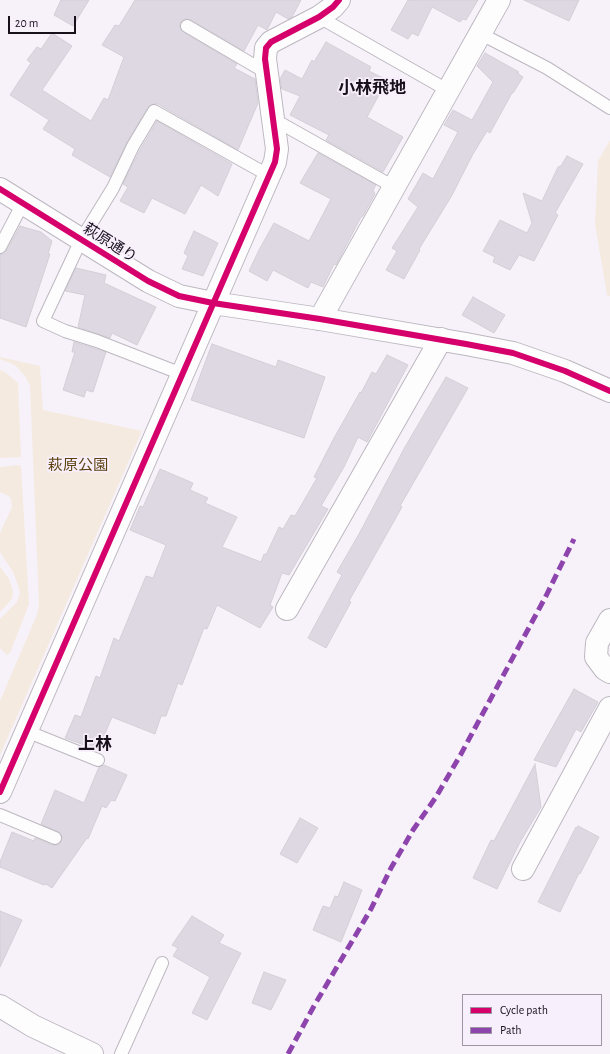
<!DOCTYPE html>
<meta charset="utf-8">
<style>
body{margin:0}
#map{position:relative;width:610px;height:1054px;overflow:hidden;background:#f7f2f9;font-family:"Alegreya Sans",sans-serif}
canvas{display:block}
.legend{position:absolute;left:462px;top:994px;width:140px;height:52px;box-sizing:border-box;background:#f8effc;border:1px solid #9e96a2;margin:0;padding:5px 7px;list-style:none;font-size:12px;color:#18111c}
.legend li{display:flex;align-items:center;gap:8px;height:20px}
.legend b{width:20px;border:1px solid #9e96a2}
.scale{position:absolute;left:8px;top:16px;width:68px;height:18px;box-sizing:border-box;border:2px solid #18111c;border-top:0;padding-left:5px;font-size:12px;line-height:14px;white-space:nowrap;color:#18111c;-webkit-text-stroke:3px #f8effc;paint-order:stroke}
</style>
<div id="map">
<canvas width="610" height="1054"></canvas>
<ul class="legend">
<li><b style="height:5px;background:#d6006c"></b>Cycle path</li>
<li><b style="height:5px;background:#8e44ad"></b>Path</li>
</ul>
<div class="scale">20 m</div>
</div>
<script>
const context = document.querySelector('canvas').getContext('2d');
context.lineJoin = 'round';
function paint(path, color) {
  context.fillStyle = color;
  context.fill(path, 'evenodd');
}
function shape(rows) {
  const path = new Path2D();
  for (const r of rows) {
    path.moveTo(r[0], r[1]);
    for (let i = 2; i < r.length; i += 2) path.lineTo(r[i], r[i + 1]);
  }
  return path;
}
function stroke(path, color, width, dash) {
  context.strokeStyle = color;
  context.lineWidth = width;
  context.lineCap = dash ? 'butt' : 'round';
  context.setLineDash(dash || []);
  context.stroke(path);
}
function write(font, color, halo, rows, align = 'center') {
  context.font = font + ' "Alegreya Sans","Noto Sans JP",sans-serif';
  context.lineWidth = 3.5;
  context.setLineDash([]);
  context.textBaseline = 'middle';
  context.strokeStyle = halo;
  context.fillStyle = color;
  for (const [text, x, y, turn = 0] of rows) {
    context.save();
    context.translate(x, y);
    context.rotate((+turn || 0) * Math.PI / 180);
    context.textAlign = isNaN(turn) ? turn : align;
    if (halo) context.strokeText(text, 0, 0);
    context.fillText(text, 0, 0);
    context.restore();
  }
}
paint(shape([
 [610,140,610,296,607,295,595,224,598,161],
 [0,357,40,366,43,410,142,431,0,755,0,701,36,617,39,606,30,385,25,376,15,365,0,359],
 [0,370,5,372,18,383,21,457,0,458],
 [18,465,21,466,29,604,10,653,7,655,0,648,0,619,17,602,20,593,19,588,13,572,0,552,0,533,12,507,11,499,9,496,0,492,0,467],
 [0,567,9,579,13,591,12,599,0,612]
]), '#f4eae0');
const building = shape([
 [61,0,89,0,73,26,54,15,61,0],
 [135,0,301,0,292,17,288,19,276,12,267,30,258,25,244,51,191,20,184,19,180,23,180,29,183,32,237,64,234,68,255,79,258,103,238,150,158,104,154,104,148,107,127,142,110,177,72,155,75,149,43,129,49,120,10,95,31,63,27,60,37,47,41,49,52,33,72,46,42,90,91,121,104,98,108,100,124,57,102,45,115,25,119,26,135,0],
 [408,0,478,0,466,20,463,19,460,22,432,7,418,36,412,33,408,39,391,30,408,0],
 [524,0,579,0,569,21,524,0],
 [326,42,371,67,369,71,387,80,367,117,403,137,383,172,326,140,329,135,290,115,300,96,282,89,280,79,285,70,302,79,312,60,314,62,326,42],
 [485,53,519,72,517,73,523,77,513,93,512,93,490,133,487,131,473,154,451,197,419,249,420,250,404,279,386,270,397,251,392,248,418,207,408,199,423,173,433,179,458,132,444,125,453,110,472,120,493,82,477,66,485,53],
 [157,121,232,164,218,196,201,185,185,214,152,198,144,213,120,201,128,187,123,184,140,150,157,121],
 [318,153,376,185,373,190,375,194,363,216,361,217,336,265,334,264,323,287,311,282,308,288,273,270,267,281,249,271,259,250,274,223,309,241,331,199,300,183,318,153],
 [567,156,583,164,555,213,558,215,534,261,519,255,510,270,493,262,495,257,483,251,500,220,527,233,532,223,523,193,542,201,558,167,561,166,567,156],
 [20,226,41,232,52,241,48,254,50,254,26,327,0,318,0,254,4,254,7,250,20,226],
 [194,231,218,243,203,276,182,269,188,256,184,253,194,231],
 [76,268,106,275,104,283,156,307,137,345,112,333,110,338,78,327,85,295,65,291,76,268],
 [473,297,505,315,494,333,462,315,473,297],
 [74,342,106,352,93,392,86,390,84,397,63,390,75,352,72,352,74,342],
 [212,344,276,367,278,360,325,377,304,438,191,400,212,344],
 [387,355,408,365,367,442,358,437,344,467,321,506,328,509,289,575,282,573,270,605,273,607,260,628,217,605,207,629,204,628,182,685,178,683,166,716,161,716,155,734,112,717,98,750,65,738,75,715,81,717,96,676,100,678,114,638,119,641,146,576,153,578,166,545,130,530,140,506,143,507,160,469,193,483,190,490,208,498,205,503,237,517,222,547,261,562,264,554,266,555,279,527,283,529,291,515,295,516,317,478,314,477,334,438,360,392,361,393,372,372,376,374,387,355],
 [446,377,468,388,400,506,402,507,349,601,351,602,326,648,308,638,342,575,337,572,359,534,405,447,446,377],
 [574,689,598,702,581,732,576,729,556,767,534,760,574,689],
 [535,764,541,807,519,844,497,889,473,878,491,840,494,841,535,764],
 [104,765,127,775,115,801,111,800,106,808,102,806,88,839,87,838,52,888,46,884,44,885,0,867,0,862,12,832,34,841,35,838,52,845,56,845,60,844,62,837,61,833,41,824,55,790,84,803,99,767,104,765],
 [300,818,318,828,297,863,280,854,300,818],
 [578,826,599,837,580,874,579,873,560,912,538,902,576,827,577,828,578,826],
 [344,882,362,890,341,942,313,930,323,906,330,908,335,896,338,897,344,882],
 [0,911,22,920,0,967,0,911],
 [192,916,224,935,219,943,241,953,207,1020,192,1013,210,977,173,956,178,948,172,945,192,916],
 [264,972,286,980,271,1010,252,1003,264,972]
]);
paint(building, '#ded8e2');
stroke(building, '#d4ced7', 1);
const service = shape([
 [319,17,449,91],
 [187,26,267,73],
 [481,34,547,68,610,108],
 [273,119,394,187],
 [0,247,23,203],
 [182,374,97,341,65,331,43,321,81,240,113,188,133,146,154,111,268,175],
 [26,731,98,760],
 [0,815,55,838],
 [121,1054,162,963]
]);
const minor = shape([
 [320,319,499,0],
 [287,609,441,339],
 [610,620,597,643,596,657,605,669,610,672],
 [0,792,275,162,277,149,265,59,266,48,271,42,319,17,333,7,339,0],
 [523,869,610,708],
 [0,1006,33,1026,92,1054]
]);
const tertiary = shape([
 [0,189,148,281,179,296,213,303,320,319,466,344,513,353,565,371,610,391]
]);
stroke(service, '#bdb7c0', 14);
stroke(minor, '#bdb7c0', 24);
stroke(tertiary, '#bdb7c0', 24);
stroke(service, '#fefdfe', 12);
stroke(minor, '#fefdfe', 22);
stroke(tertiary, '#fefdfe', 22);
stroke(shape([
 [288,1054,314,1006,371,909,391,868,413,830,436,797,461,754,546,596,574,539]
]), '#8e44ad', 5, [10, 5]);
stroke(shape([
 [0,189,148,281,179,296,213,303,320,319,466,344,513,353,565,371,610,391],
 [0,792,275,162,277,149,265,59,266,48,271,42,319,17,333,7,339,0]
]), '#d6006c', 6);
write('15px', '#18111c', '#f8effc', [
 ["萩原通り",110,243,32]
]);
write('15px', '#5d4210', '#f8effc', [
 ["萩原公園",78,465]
]);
write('bold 17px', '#18111c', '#f8effc', [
 ["小林飛地",372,88],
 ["上林",95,744]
]);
</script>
